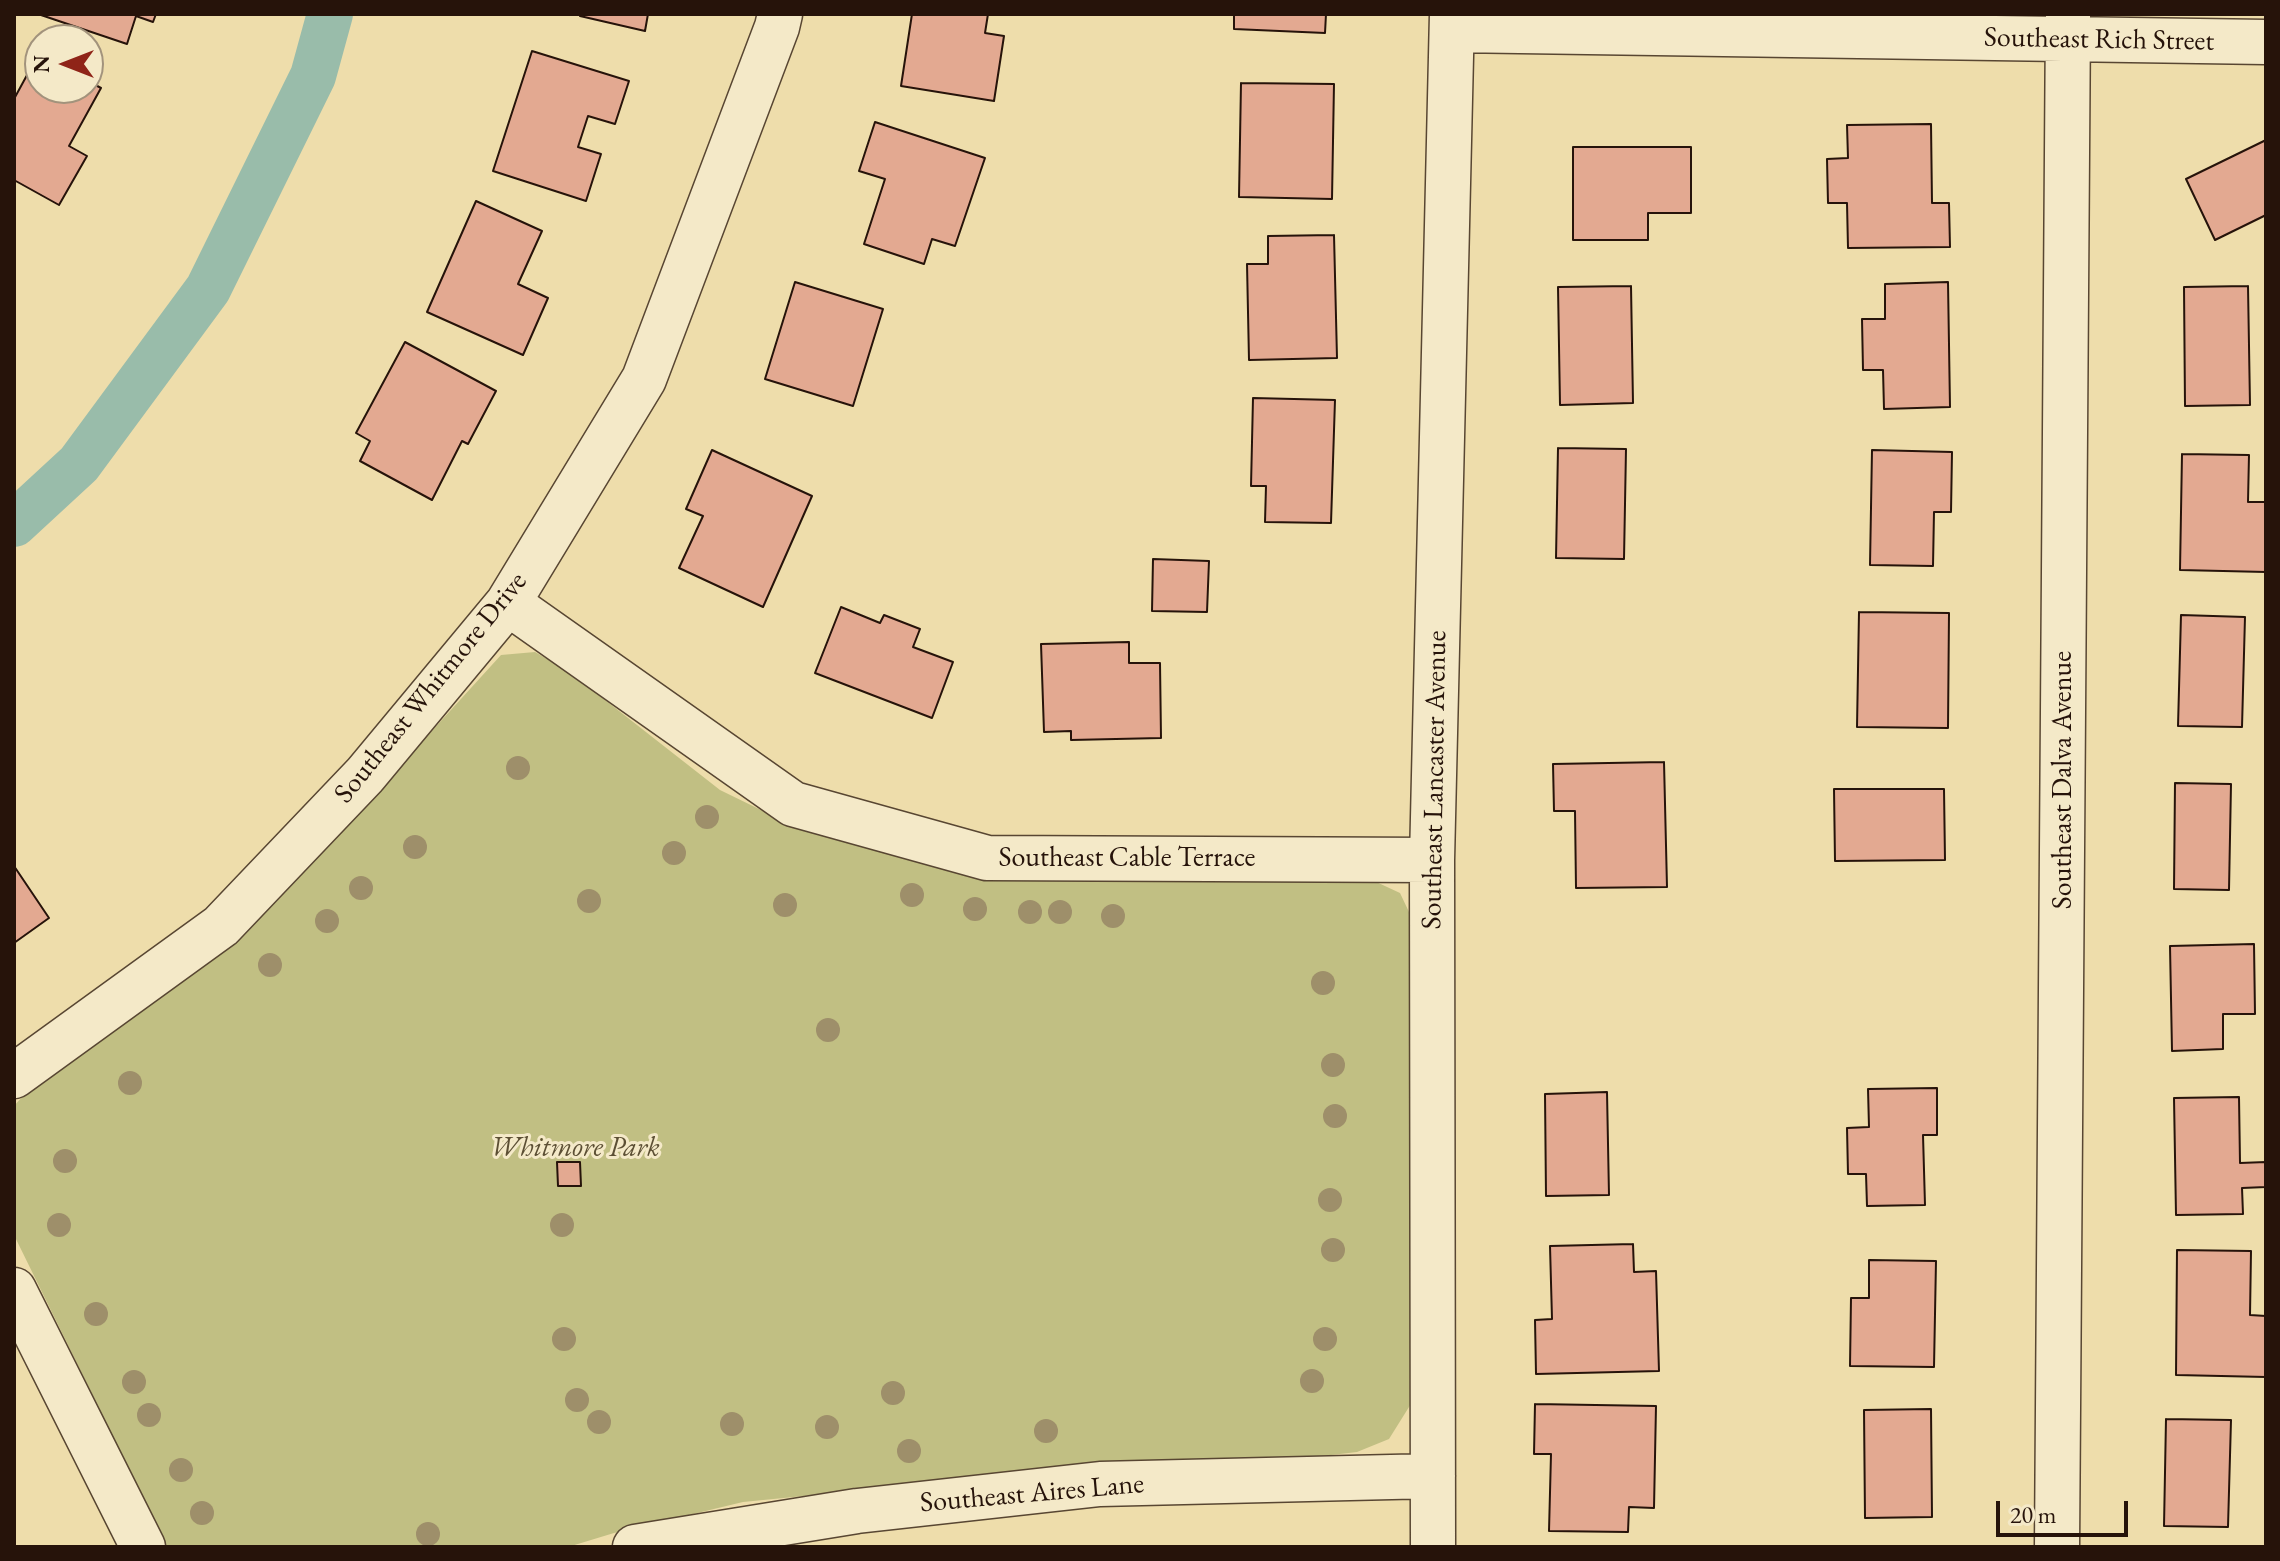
<!DOCTYPE html>
<style>
body{margin:0}
#map{position:relative;width:2280px;height:1561px;overflow:hidden;background:#eeddab;font-family:"EB Garamond",serif}
canvas{display:block}
.frame{position:absolute;inset:0;border:16px solid #26130a;pointer-events:none}
.north{position:absolute;left:24px;top:24px;width:80px;height:80px;box-sizing:border-box;background:#f4e9c8;border:2px solid #a2937c;border-radius:50%;rotate:270deg;font-size:22px;font-weight:700;line-height:32px;text-align:center;color:#26130a}
.north::after{content:'';display:block;margin:auto;width:28px;height:36px;background:#8f2418;clip-path:polygon(50% 0,100% 100%,50% 72%,0 100%)}
.scale{position:absolute;left:1996px;top:1501px;width:132px;height:36px;box-sizing:border-box;border:4px solid #26130a;border-top:0;padding-left:10px;font-size:24px;line-height:28px;white-space:nowrap;color:#26130a;-webkit-text-stroke:6px #f4e9c8;paint-order:stroke}
</style>
<div id="map">
<canvas width="2280" height="1561"></canvas>
<div class="frame"></div>
<div class="north">N</div>
<div class="scale">20 m</div>
</div>
<script>
const context = document.querySelector('canvas').getContext('2d');
context.lineJoin = 'round';
function paint(path, color) {
  context.fillStyle = color;
  context.fill(path, 'evenodd');
}
function shape(rows) {
  const path = new Path2D();
  for (const r of rows) {
    path.moveTo(r[0], r[1]);
    for (let i = 2; i < r.length; i += 2) path.lineTo(r[i], r[i + 1]);
  }
  return path;
}
function stroke(path, color, width, dash) {
  context.strokeStyle = color;
  context.lineWidth = width;
  context.lineCap = dash ? 'butt' : 'round';
  context.setLineDash(dash || []);
  context.stroke(path);
}
function write(font, color, halo, rows, align = 'center') {
  context.font = font + ' "EB Garamond",serif';
  context.lineWidth = 6;
  context.setLineDash([]);
  context.textBaseline = 'middle';
  context.strokeStyle = halo;
  context.fillStyle = color;
  for (const [text, x, y, turn = 0] of rows) {
    context.save();
    context.translate(x, y);
    context.rotate((+turn || 0) * Math.PI / 180);
    context.textAlign = isNaN(turn) ? turn : align;
    if (halo) context.strokeText(text, 0, 0);
    context.fillText(text, 0, 0);
    context.restore();
  }
}
paint(shape([
 [535,652,568,671,720,790,804,831,957,871,1372,880,1400,893,1418,931,1414,1399,1389,1439,1357,1452,1314,1457,1057,1471,743,1502,614,1533,568,1547,167,1547,14,1235,14,1106,33,1085,168,990,277,901,501,655]
]), '#c1bf83');
stroke(shape([
 [14,524,79,464,208,289,313,76,330,14]
]), '#99bcaa', 46);
const building = shape([
 [38,14,156,14,153,22,136,16,127,44,38,14],
 [580,14,648,14,645,31,580,16,580,14],
 [912,14,988,14,985,33,1004,36,994,101,901,86,912,14],
 [1234,14,1326,14,1325,33,1234,29,1234,14],
 [532,51,629,81,615,124,588,116,578,147,601,154,586,201,493,171,532,51],
 [39,53,40,88,88,88,88,81,101,88,69,146,87,156,59,205,14,180,14,99,39,53],
 [1241,83,1334,84,1332,199,1239,197,1241,83],
 [875,122,985,158,955,246,932,239,924,264,864,244,885,179,859,171,875,122],
 [1931,124,1932,203,1949,203,1950,247,1848,248,1847,203,1828,203,1827,159,1848,158,1847,125,1931,124],
 [2266,140,2266,215,2215,240,2186,179,2266,140],
 [1573,147,1691,147,1691,213,1648,213,1648,240,1573,240,1573,147],
 [476,201,542,231,518,284,548,298,523,355,427,312,476,201],
 [1334,235,1337,358,1249,360,1247,264,1268,264,1268,236,1334,235],
 [795,282,883,309,853,406,765,379,795,282],
 [1948,282,1950,407,1884,409,1883,370,1863,370,1862,319,1885,319,1885,284,1948,282],
 [1631,286,1633,403,1560,405,1558,287,1631,286],
 [2248,286,2250,405,2185,406,2184,287,2248,286],
 [405,342,496,391,468,444,462,441,432,500,360,461,370,441,356,433,405,342],
 [1253,398,1335,400,1331,523,1265,522,1266,486,1251,486,1253,398],
 [1558,448,1626,449,1624,559,1556,558,1558,448],
 [712,450,812,496,763,607,679,568,703,516,686,509,712,450],
 [1872,450,1952,452,1951,512,1934,512,1933,566,1870,565,1872,450],
 [2182,454,2249,455,2248,502,2266,502,2266,572,2180,570,2182,454],
 [1153,559,1209,561,1207,612,1152,611,1153,559],
 [841,607,880,623,884,615,920,629,913,647,953,662,932,718,815,673,841,607],
 [1859,612,1949,613,1948,728,1857,727,1859,612],
 [2181,615,2245,617,2242,727,2178,726,2181,615],
 [1129,642,1129,663,1160,663,1161,738,1071,740,1071,731,1044,732,1041,644,1129,642],
 [1664,762,1667,887,1576,888,1575,811,1554,811,1553,764,1664,762],
 [2175,783,2231,784,2229,890,2174,889,2175,783],
 [1834,789,1944,789,1945,860,1835,861,1834,789],
 [14,866,49,918,14,943,14,866],
 [2254,944,2255,1014,2223,1014,2223,1049,2172,1051,2170,946,2254,944],
 [1937,1088,1937,1135,1923,1135,1925,1205,1867,1206,1866,1174,1848,1174,1847,1128,1869,1127,1868,1089,1937,1088],
 [1607,1092,1609,1195,1546,1196,1545,1094,1607,1092],
 [2239,1097,2240,1163,2266,1162,2266,1187,2242,1188,2243,1214,2176,1215,2174,1098,2239,1097],
 [557,1162,580,1162,581,1186,558,1186,557,1162],
 [1633,1244,1634,1272,1656,1271,1659,1371,1536,1374,1535,1320,1552,1319,1550,1246,1633,1244],
 [2177,1250,2251,1251,2250,1315,2266,1316,2266,1377,2176,1375,2177,1250],
 [1869,1260,1936,1261,1934,1367,1850,1366,1851,1298,1869,1298,1869,1260],
 [1535,1404,1656,1406,1654,1508,1629,1507,1628,1532,1549,1531,1551,1454,1534,1454,1535,1404],
 [1931,1409,1932,1517,1865,1518,1864,1410,1931,1409],
 [2166,1419,2231,1420,2228,1527,2164,1526,2166,1419]
]);
paint(building, '#e3a991');
stroke(building, '#26130a', 2);
const minor = shape([
 [1452,30,2266,42],
 [508,603,793,804,987,858,1432,860],
 [14,1076,221,926,365,775,508,603,644,379,777,27,780,14],
 [14,1290,143,1547],
 [635,1547,857,1511,1100,1484,1433,1476],
 [1433,1547,1432,860,1452,14],
 [2057,1547,2068,14]
]);
stroke(minor, '#584632', 47);
stroke(minor, '#f4e9c8', 44);
context.fillStyle = '#9e8f6a';
for (const [x, y] of [
 [518,768],
 [707,817],
 [415,847],
 [674,853],
 [361,888],
 [912,895],
 [589,901],
 [785,905],
 [975,909],
 [1030,912],
 [1060,912],
 [1113,916],
 [327,921],
 [270,965],
 [1323,983],
 [828,1030],
 [1333,1065],
 [130,1083],
 [1335,1116],
 [65,1161],
 [1330,1200],
 [59,1225],
 [562,1225],
 [1333,1250],
 [96,1314],
 [564,1339],
 [1325,1339],
 [1312,1381],
 [134,1382],
 [893,1393],
 [577,1400],
 [149,1415],
 [599,1422],
 [732,1424],
 [827,1427],
 [1046,1431],
 [909,1451],
 [181,1470],
 [202,1513],
 [428,1534]
]) {
  context.beginPath();
  context.arc(x, y, 12, 0, 2 * Math.PI);
  context.fill();
}
write('28px', '#26130a', '#f4e9c8', [
 ["Southeast Rich Street",2099,40,1],
 ["Southeast Whitmore Drive",431,688,-51],
 ["Southeast Lancaster Avenue",1435,780,-89],
 ["Southeast Dalva Avenue",2063,780,-90],
 ["Southeast Cable Terrace",1127,858],
 ["Southeast Aires Lane",1032,1494,-5]
]);
write('italic 28px', '#5c4f34', '#f4e9c8', [
 ["Whitmore Park",575,1148]
]);
</script>
